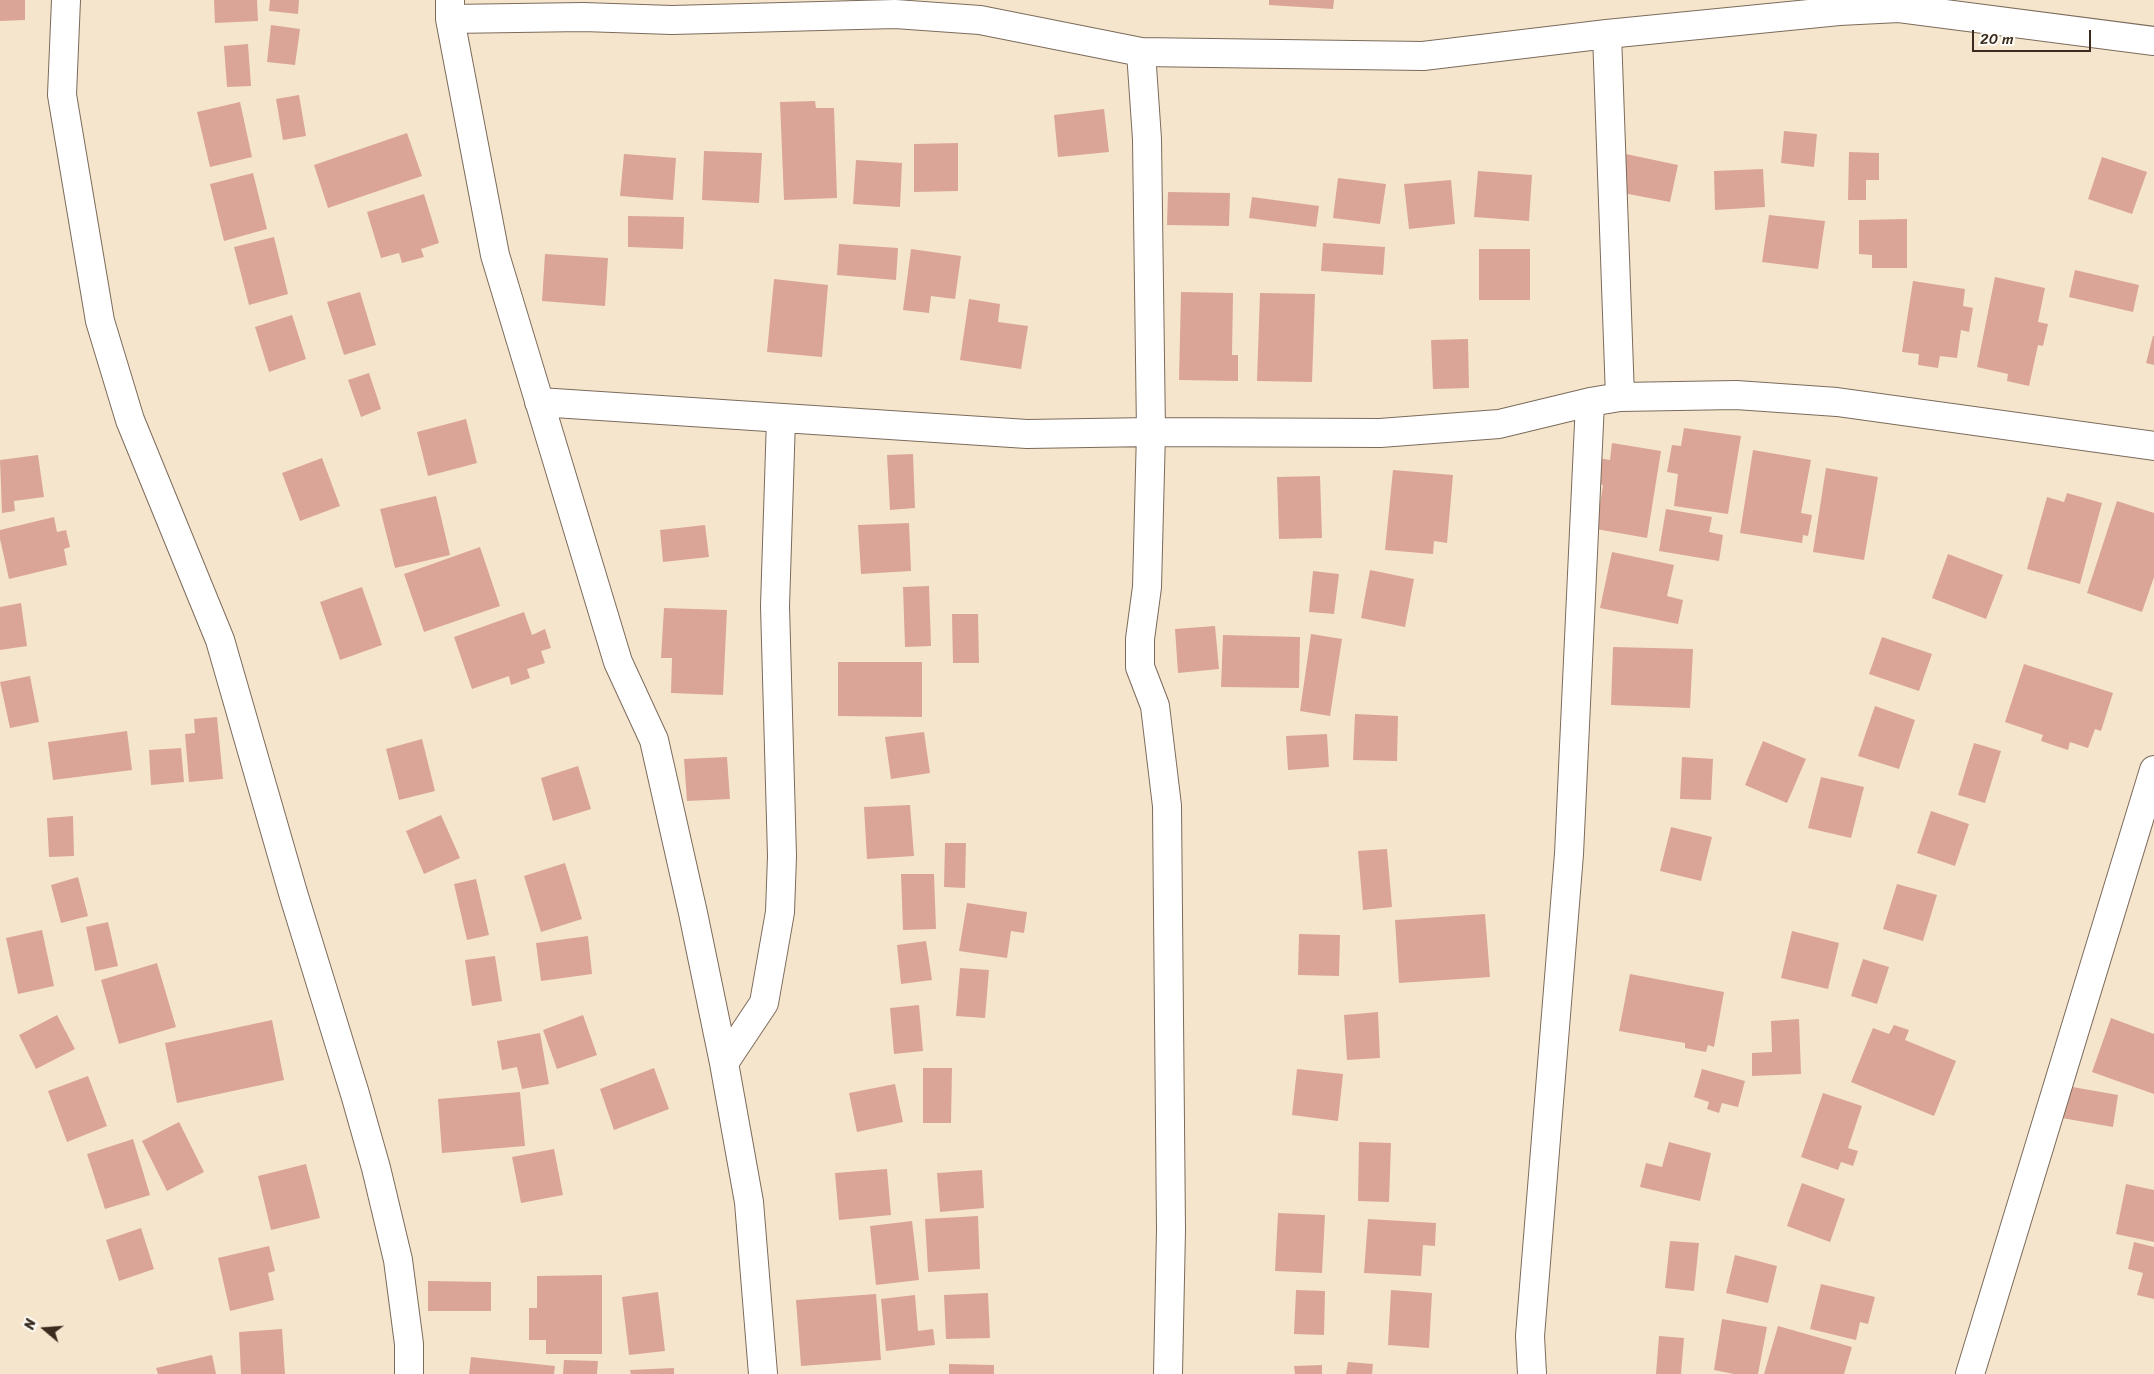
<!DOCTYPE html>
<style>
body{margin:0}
#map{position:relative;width:2154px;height:1374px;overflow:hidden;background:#f6e5cd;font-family:Sriracha,sans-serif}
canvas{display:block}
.north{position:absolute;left:20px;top:1304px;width:50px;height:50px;-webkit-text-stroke:4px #fdfcf7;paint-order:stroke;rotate:288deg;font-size:14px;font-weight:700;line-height:20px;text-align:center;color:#3b2a1e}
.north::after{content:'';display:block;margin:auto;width:18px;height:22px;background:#3b2a1e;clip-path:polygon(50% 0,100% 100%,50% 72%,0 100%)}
.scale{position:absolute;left:1972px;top:30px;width:119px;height:22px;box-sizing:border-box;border:2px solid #3b2a1e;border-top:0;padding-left:6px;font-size:15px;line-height:18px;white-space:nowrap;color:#3b2a1e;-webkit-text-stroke:4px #fdfcf7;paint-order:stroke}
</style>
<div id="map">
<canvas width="2154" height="1374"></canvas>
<div class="north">N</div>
<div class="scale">20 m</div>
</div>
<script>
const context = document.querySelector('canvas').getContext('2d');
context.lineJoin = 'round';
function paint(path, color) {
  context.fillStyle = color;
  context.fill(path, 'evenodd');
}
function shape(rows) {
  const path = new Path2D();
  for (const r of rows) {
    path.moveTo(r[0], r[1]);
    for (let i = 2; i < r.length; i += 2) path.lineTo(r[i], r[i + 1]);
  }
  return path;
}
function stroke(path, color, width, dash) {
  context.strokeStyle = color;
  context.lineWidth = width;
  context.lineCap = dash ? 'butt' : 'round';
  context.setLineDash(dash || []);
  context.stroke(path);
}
paint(shape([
 [0,0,25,0,25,20,0,21],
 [214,0,257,0,258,21,215,23],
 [270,0,299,0,298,14,269,11],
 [1269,0,1334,0,1333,9,1269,5],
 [271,25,300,29,295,65,267,62],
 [248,44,251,86,227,87,224,46],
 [299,95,306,136,283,140,276,99],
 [815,101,816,108,834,108,837,198,784,200,780,102],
 [240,102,252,157,210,167,197,112],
 [1104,109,1109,152,1058,157,1054,115],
 [1784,131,1817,134,1814,167,1781,163],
 [407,133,422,176,328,208,314,165],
 [958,143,958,191,914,192,914,144],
 [704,151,762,153,759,203,702,200],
 [1849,152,1879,153,1879,180,1866,180,1866,200,1848,200],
 [1621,153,1678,165,1670,202,1613,191],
 [624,154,676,158,673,200,620,196],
 [2102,157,2147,172,2132,214,2088,199],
 [856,160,902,163,900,207,853,204],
 [1763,169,1765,207,1715,210,1714,171],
 [1478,171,1532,175,1529,221,1474,217],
 [253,173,267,229,224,241,210,184],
 [1338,178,1386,184,1380,224,1333,218],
 [1451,180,1455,224,1409,229,1404,184],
 [1168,192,1230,193,1229,226,1167,225],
 [424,194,439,243,421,249,424,257,402,263,399,253,381,258,367,212],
 [1252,197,1319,206,1316,227,1249,218],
 [1769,215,1825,221,1818,269,1762,262],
 [628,216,684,217,683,249,628,247],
 [1907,219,1907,268,1872,268,1872,255,1859,254,1859,220],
 [274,237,288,294,249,305,234,247],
 [1323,243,1385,247,1383,275,1321,271],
 [839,244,898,248,896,280,837,275],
 [911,249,961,256,955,299,931,296,929,313,903,310],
 [1479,249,1530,249,1530,300,1479,300],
 [545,254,608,258,605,306,542,301],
 [2075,270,2139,285,2133,312,2069,297],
 [1995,277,2045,288,2038,322,2048,324,2043,346,2038,345,2029,386,2007,381,2008,374,1977,367],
 [774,279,828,285,822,357,767,352],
 [1913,281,1965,289,1963,306,1973,308,1969,332,1961,330,1957,358,1940,356,1938,368,1918,365,1919,354,1902,352],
 [360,292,376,345,344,355,327,302],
 [1181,292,1233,293,1232,355,1238,355,1238,381,1179,380],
 [1260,293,1315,294,1312,382,1257,381],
 [969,299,1000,304,998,322,1028,326,1021,369,960,360],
 [292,315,306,359,269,372,255,327],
 [2153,336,2154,336,2154,365,2146,363],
 [1468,339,1469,388,1433,389,1431,340],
 [369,373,381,409,361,417,348,380],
 [466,419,477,463,428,476,417,432],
 [1684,428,1741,436,1728,514,1674,506,1678,474,1667,472,1672,445,1681,446],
 [1612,443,1661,451,1647,538,1596,529,1603,485,1594,483,1598,458,1610,460],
 [1753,450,1811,460,1801,513,1812,515,1808,536,1803,535,1802,543,1740,533],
 [913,454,915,508,890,510,887,455],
 [38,455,44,497,14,501,15,511,2,513,0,460],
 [322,458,340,506,300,521,282,473],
 [1826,468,1878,477,1864,560,1813,552],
 [1393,470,1453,475,1447,543,1434,541,1433,554,1385,550],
 [1320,476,1322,538,1279,539,1277,477],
 [2067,493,2102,503,2080,584,2027,569,2047,497,2064,502],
 [436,496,450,555,395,568,380,509],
 [2117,501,2154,513,2154,577,2142,612,2087,593],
 [1666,509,1712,517,1709,532,1723,535,1719,561,1659,551],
 [54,517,57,532,66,530,70,547,64,549,67,565,9,579,0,539,0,530],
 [909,523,911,571,861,574,858,525],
 [705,525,709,557,663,562,660,530],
 [480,547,500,606,424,632,404,574],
 [1612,552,1674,565,1667,596,1683,600,1678,624,1600,608],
 [1948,554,2003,575,1986,619,1932,598],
 [1370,570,1414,579,1405,627,1361,618],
 [1313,571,1339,574,1334,614,1309,612],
 [929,586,931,646,905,647,903,587],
 [362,587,382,645,340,660,320,602],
 [21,603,27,646,0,650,0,607],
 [664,608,727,610,723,695,671,693,672,658,661,658],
 [524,612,532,635,545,629,551,648,541,651,545,663,527,669,530,678,511,685,509,676,472,689,454,637],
 [952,614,978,614,979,663,953,663],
 [1215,626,1219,669,1178,673,1175,629],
 [1311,634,1342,639,1330,716,1300,711],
 [1223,635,1300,637,1299,688,1221,687],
 [1882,637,1932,654,1919,691,1869,674],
 [1613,647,1693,649,1690,708,1611,705],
 [838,662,922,662,922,717,838,716],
 [2024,664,2113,693,2101,731,2095,729,2088,748,2070,742,2068,750,2041,741,2043,735,2005,722],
 [30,676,39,722,10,728,0,682],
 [1875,706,1915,720,1899,769,1858,756],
 [1355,714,1398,716,1397,761,1353,760],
 [217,717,223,779,189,782,185,734,195,733,194,719],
 [127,731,132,770,53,780,48,742],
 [924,732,930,773,891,779,885,737],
 [1327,734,1329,767,1288,770,1286,736],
 [422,739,435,791,399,800,386,749],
 [1763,741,1806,759,1787,803,1745,785],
 [1974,743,2001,751,1985,803,1958,795],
 [181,748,184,782,151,785,149,750],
 [727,757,730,799,687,801,684,759],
 [1682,757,1713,759,1711,800,1680,799],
 [578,766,591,809,553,821,541,778],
 [1821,777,1864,787,1851,838,1808,828],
 [910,805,914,856,867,859,864,807],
 [1931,811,1969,824,1955,866,1917,853],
 [441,815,460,858,424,874,406,831],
 [73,816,74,856,49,857,47,818],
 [1671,827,1712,837,1701,881,1660,871],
 [945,843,966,843,965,888,944,887],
 [1387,849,1392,907,1363,910,1358,851],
 [565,863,582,919,541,932,524,876],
 [901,874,934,874,936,929,903,930],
 [78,877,88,916,61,923,51,885],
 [476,879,489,935,467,940,454,884],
 [1897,884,1937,895,1923,941,1883,929],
 [967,903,1027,912,1024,933,1011,931,1007,958,959,951],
 [1485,914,1490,977,1399,983,1395,920],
 [108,922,118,966,95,971,86,927],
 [42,930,54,986,18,994,6,938],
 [1792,931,1839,943,1828,989,1781,978],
 [1299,934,1340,935,1339,976,1298,975],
 [588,936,592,974,541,981,536,943],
 [926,941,932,980,901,984,897,945],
 [495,956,502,1001,472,1006,465,960],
 [1863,959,1889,967,1877,1004,1851,996],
 [157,963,176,1027,119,1044,101,980],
 [960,968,989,970,985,1018,956,1016],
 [1630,974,1724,992,1714,1047,1708,1045,1706,1052,1685,1048,1685,1043,1619,1031],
 [919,1005,923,1051,894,1054,890,1008],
 [1378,1012,1380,1058,1347,1060,1344,1015],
 [57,1015,75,1049,36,1069,19,1035],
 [583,1015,597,1055,557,1069,543,1030],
 [2111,1018,2154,1034,2154,1094,2092,1072],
 [1799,1019,1801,1074,1752,1076,1752,1053,1772,1052,1771,1021],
 [272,1020,284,1080,177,1103,165,1043],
 [1894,1025,1909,1030,1905,1040,1956,1061,1934,1116,1851,1082,1873,1028,1889,1034],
 [540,1033,549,1084,522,1089,517,1067,502,1070,497,1041],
 [654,1068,669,1109,614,1130,600,1089],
 [923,1068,952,1068,951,1123,923,1123],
 [1297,1069,1343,1074,1338,1121,1292,1115],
 [1702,1069,1745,1081,1738,1107,1722,1103,1719,1113,1707,1109,1709,1102,1694,1097],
 [88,1076,107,1126,67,1142,48,1091],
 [895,1084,903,1122,857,1132,849,1093],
 [2067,1086,2118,1095,2113,1127,2062,1118],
 [520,1092,525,1146,442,1153,438,1099],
 [1823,1093,1862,1106,1848,1148,1858,1151,1853,1166,1841,1162,1838,1170,1801,1157],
 [179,1122,204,1172,167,1191,142,1141],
 [133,1139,150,1195,105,1209,87,1154],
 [1359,1142,1391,1143,1389,1202,1358,1201],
 [1669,1142,1711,1153,1700,1201,1640,1187,1646,1163,1662,1167],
 [554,1149,563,1195,521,1203,512,1157],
 [306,1164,320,1218,271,1230,258,1176],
 [887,1169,891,1215,839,1220,835,1173],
 [982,1170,984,1208,940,1212,937,1173],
 [1802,1183,1845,1199,1830,1242,1787,1226],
 [2126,1184,2154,1190,2154,1242,2116,1234],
 [1278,1213,1325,1215,1322,1273,1275,1271],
 [978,1216,980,1269,928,1272,925,1219],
 [1368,1219,1436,1223,1435,1246,1423,1245,1421,1276,1364,1273],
 [912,1221,919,1280,876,1285,870,1226],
 [141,1228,154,1269,119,1281,106,1240],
 [1670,1241,1699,1243,1694,1291,1665,1288],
 [2134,1242,2154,1247,2154,1299,2137,1295,2143,1273,2128,1269],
 [269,1246,275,1271,268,1273,274,1300,230,1311,218,1258],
 [1735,1255,1777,1266,1768,1303,1726,1293],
 [602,1275,602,1354,546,1354,546,1340,529,1340,529,1308,537,1308,537,1276],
 [428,1281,491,1282,491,1311,428,1311],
 [1821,1284,1875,1297,1868,1324,1860,1322,1856,1340,1810,1329],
 [1296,1290,1325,1291,1324,1335,1294,1334],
 [1391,1290,1432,1293,1429,1348,1388,1345],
 [658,1292,665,1351,629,1355,622,1297],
 [988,1293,990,1338,946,1339,944,1295],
 [876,1294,881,1360,801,1366,796,1300],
 [915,1295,918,1331,933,1329,935,1345,886,1351,881,1299],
 [1722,1319,1767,1327,1758,1374,1734,1374,1714,1370],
 [1778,1326,1852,1347,1844,1374,1764,1374],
 [282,1329,285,1374,241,1374,239,1332],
 [1659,1336,1684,1338,1681,1374,1656,1374],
 [212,1355,216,1374,158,1374,156,1368],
 [471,1357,555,1366,554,1374,469,1374],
 [564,1360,598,1361,597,1374,563,1374],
 [1348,1362,1373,1364,1372,1374,1346,1374],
 [949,1364,994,1365,994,1374,949,1374],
 [1322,1365,1322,1374,1295,1374,1294,1366],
 [674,1368,674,1374,631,1374,630,1370]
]), '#daa597');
const minor = shape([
 [66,0,62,95,100,321,130,420,220,640,293,893,355,1094,376,1168,398,1260,409,1344,409,1374],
 [450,1,450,19,495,255,618,662,654,740,693,913,724,1063,749,1202,763,1374],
 [450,19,583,17,672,20,895,14,980,20,1141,52,1423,56,1607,34,1839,11,1899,8,2154,41],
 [1607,34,1620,397],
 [1141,52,1147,139,1151,432,1147,587,1140,639,1140,667,1155,706,1167,806,1171,1230,1168,1374],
 [539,402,1027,434,1151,432,1380,433,1499,424,1590,402,1620,397,1736,395,1837,402,2154,446],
 [724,1063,764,1003,780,912,782,856,775,606,781,419],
 [1532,1374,1530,1336,1569,854,1590,402],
 [1970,1374,2154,770]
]);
stroke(minor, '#7c6b5b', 30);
stroke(minor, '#fff', 28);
</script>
